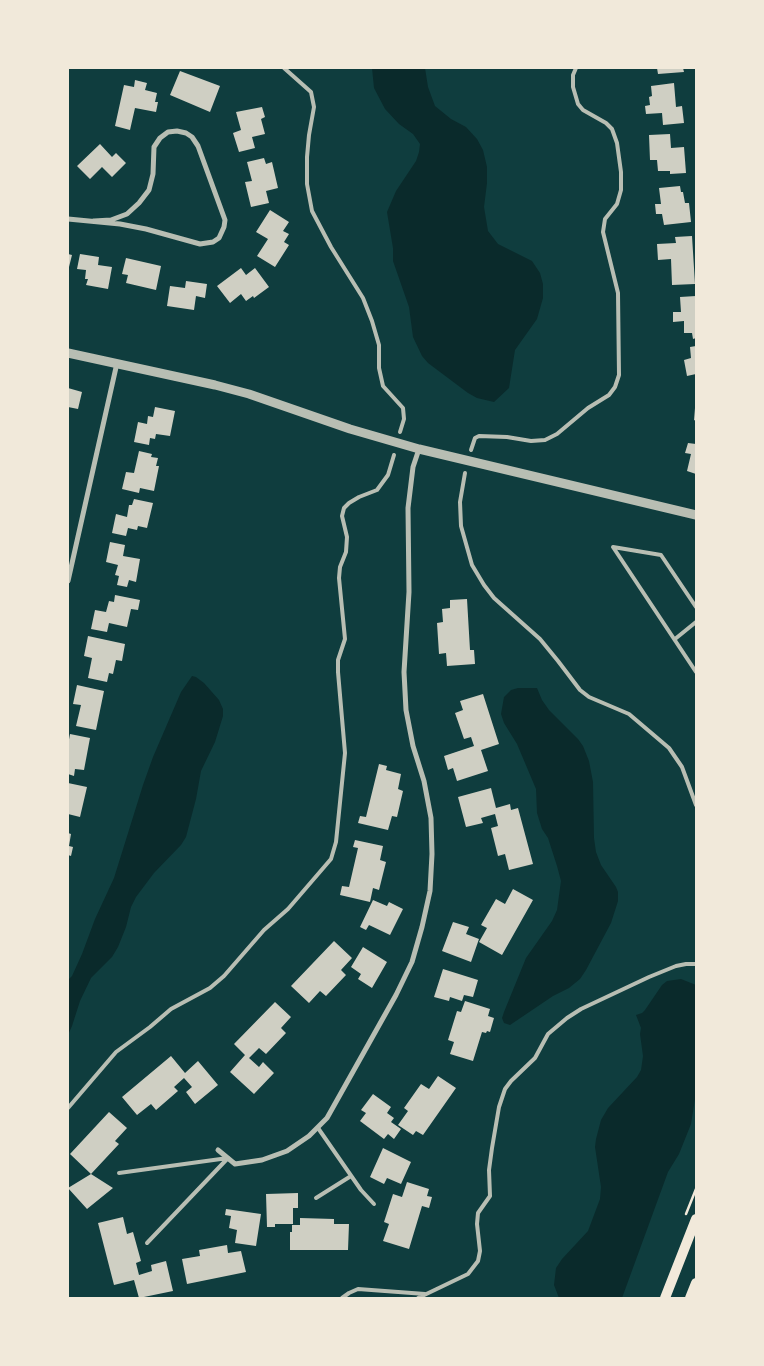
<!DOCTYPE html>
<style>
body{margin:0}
#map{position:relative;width:764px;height:1366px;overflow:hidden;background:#0f3d3e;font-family:"Source Sans 3",sans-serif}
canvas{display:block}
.frame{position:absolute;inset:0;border:69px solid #f1e9da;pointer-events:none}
</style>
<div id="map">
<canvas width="764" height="1366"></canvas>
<div class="frame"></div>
</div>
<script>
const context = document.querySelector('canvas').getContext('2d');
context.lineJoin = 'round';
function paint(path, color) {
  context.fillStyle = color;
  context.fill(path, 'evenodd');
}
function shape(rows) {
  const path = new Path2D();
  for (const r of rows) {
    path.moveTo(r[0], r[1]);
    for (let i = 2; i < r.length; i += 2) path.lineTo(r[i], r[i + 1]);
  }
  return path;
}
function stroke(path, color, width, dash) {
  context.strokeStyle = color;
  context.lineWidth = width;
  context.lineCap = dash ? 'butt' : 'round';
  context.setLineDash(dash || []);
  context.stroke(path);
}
paint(shape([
 [372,68,425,68,428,87,435,106,451,119,466,127,477,139,483,150,487,167,487,183,484,207,488,231,498,244,532,261,540,273,543,284,543,298,537,319,515,350,509,388,494,402,477,398,468,393,428,363,422,356,413,337,409,307,393,261,393,248,387,212,396,191,416,161,419,152,420,144,413,134,399,124,385,109,374,88],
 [192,676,196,677,204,683,219,700,223,709,223,716,215,742,201,771,196,799,186,837,181,845,154,873,136,897,131,907,126,927,118,947,112,957,91,978,80,1001,72,1026,68,1035,68,980,72,976,82,954,95,919,114,878,143,785,153,757,181,692],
 [518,688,537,688,542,700,549,710,578,739,583,746,589,761,593,782,594,838,596,852,601,865,616,887,618,892,618,901,611,923,586,970,580,979,569,988,553,996,510,1025,504,1023,502,1018,504,1012,526,958,552,921,557,910,561,881,557,866,548,838,542,829,537,813,536,789,517,744,504,723,501,714,504,697,511,690],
 [681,979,696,985,696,1093,691,1124,679,1154,668,1172,622,1298,559,1298,554,1285,556,1268,562,1259,588,1231,600,1199,601,1187,595,1147,596,1139,601,1120,608,1108,637,1077,641,1070,643,1056,640,1034,641,1028,636,1015,642,1013,645,1010,662,985,667,981]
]), '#0a2a2b');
paint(shape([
 [657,68,683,68,684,72,658,74],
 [180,71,220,86,210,112,170,95],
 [135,80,147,83,145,90,157,93,155,102,158,102,156,112,135,108,130,130,115,126,124,85,134,87],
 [674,83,676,107,682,106,684,123,663,125,662,113,646,114,645,106,650,105,649,97,652,96,651,86],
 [262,107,265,117,261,119,265,134,252,137,255,148,239,152,233,133,241,130,236,112],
 [670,134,671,148,684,147,686,173,670,174,670,171,658,171,657,160,650,160,649,135],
 [100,144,112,157,116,153,126,163,112,177,102,167,90,179,77,166],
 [264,158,266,164,272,162,278,188,266,191,269,203,251,207,245,182,252,181,247,162],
 [680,186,681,192,683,192,685,203,689,203,691,222,664,225,662,214,656,214,655,204,661,204,659,188],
 [270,210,289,222,283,231,289,234,284,242,289,245,275,267,257,256,268,239,256,232],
 [692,236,695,284,672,285,671,259,658,260,657,244,676,243,675,237],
 [68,254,72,255,68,271],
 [80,254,99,257,98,265,112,267,108,289,86,285,88,279,85,279,86,270,77,269],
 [126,258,161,266,156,290,126,283,128,275,122,274],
 [241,268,246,275,255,268,269,287,254,298,253,296,246,301,241,294,230,303,217,286],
 [186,281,207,284,205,298,196,296,194,310,167,306,170,286,185,288],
 [696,296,696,338,693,339,692,333,684,333,684,321,673,322,673,312,681,312,680,297],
 [696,346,696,374,687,376,684,360,691,358,690,347],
 [68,388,82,392,78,409,68,407],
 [155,407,175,411,170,436,156,434,155,439,150,438,149,445,134,442,138,422,147,424,148,416,153,417],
 [695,408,696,408,696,421,694,420],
 [688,443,696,444,696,474,687,471,691,454,685,453],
 [139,451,152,454,151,457,158,458,156,466,159,466,154,491,140,488,139,493,122,489,126,472,134,473],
 [134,499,153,503,147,528,138,526,137,530,128,528,126,536,112,533,116,514,127,517,129,505,132,505],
 [110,542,125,545,123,556,140,559,136,582,129,580,127,587,117,585,119,576,115,575,118,565,106,562],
 [115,595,140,600,138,610,131,609,127,627,109,623,107,632,91,629,95,610,106,612,109,601,114,602],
 [467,599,470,650,474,650,475,664,447,666,446,653,439,654,437,623,443,622,442,609,450,608,450,600],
 [88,636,125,644,122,661,116,660,113,674,109,673,107,682,88,678,92,658,84,656],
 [77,685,104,691,96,730,76,726,81,705,73,704],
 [483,694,499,744,481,750,488,771,457,781,453,768,448,770,444,756,474,746,471,737,464,739,455,713,463,710,460,701],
 [70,734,90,738,84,770,75,769,74,776,68,774,68,745],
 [379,764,387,766,386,770,401,774,398,789,403,791,397,817,392,816,388,830,358,823,360,816,366,817],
 [68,783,87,787,80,817,68,814],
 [491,788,496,808,510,804,511,810,518,808,533,864,509,870,505,854,498,856,491,828,498,826,495,814,481,818,483,823,466,827,458,797],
 [68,833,71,834,69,846,73,847,71,856,68,855],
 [355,840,383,846,380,860,386,862,379,890,373,888,370,902,340,895,342,886,349,887,358,848,353,847],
 [513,889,533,900,502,955,479,942,487,928,481,925,496,899,505,904],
 [373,900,387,906,389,902,403,909,390,935,369,925,366,930,360,927],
 [453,922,469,927,466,934,479,939,471,962,442,951],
 [334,941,352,958,341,970,346,975,326,996,320,991,309,1003,291,986],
 [363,947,387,962,372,988,358,979,361,974,351,967],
 [443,969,478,980,473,997,464,995,462,1001,450,997,449,1001,434,997],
 [465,1001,490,1009,488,1016,494,1018,490,1032,487,1031,486,1033,482,1032,473,1061,450,1054,454,1042,448,1040,457,1011,461,1012],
 [275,1002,291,1017,281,1028,286,1033,266,1054,259,1048,249,1058,259,1067,263,1062,274,1073,254,1094,230,1072,245,1055,234,1044],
 [171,1056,185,1073,198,1061,218,1085,195,1104,186,1092,192,1087,184,1078,174,1087,178,1091,156,1110,151,1104,137,1115,122,1097],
 [438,1076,456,1088,423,1135,416,1131,413,1135,398,1125,408,1111,404,1108,421,1084,429,1089],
 [373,1094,391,1107,387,1113,394,1118,391,1122,401,1129,394,1139,388,1134,384,1139,360,1121,366,1113,361,1110],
 [109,1112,127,1128,115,1141,119,1144,91,1174,70,1154],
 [383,1148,411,1162,401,1184,387,1178,384,1184,370,1177],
 [91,1174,113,1188,87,1209,68,1188],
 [407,1182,429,1189,427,1196,432,1197,429,1208,422,1206,409,1249,383,1241,389,1224,384,1222,393,1194,402,1197],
 [298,1193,298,1208,293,1208,293,1224,275,1224,275,1227,267,1227,266,1194],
 [226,1209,261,1214,256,1246,235,1243,237,1230,229,1228,231,1216,225,1215],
 [123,1217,127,1234,133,1232,141,1261,136,1263,139,1275,152,1271,151,1265,166,1261,173,1291,139,1298,134,1280,114,1285,98,1223],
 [300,1218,334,1219,334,1224,349,1224,348,1250,290,1250,290,1232,292,1232,292,1225,300,1225],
 [227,1245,228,1253,241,1251,246,1272,187,1284,182,1259,200,1256,199,1250]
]), '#cfcfc3');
stroke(shape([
 [686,1214,696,1189]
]), '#f1e9da', 2.5);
stroke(shape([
 [284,68,311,92,314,107,309,135,307,157,307,184,312,211,331,247,363,298,372,321,379,345,379,368,383,386,403,408,404,419,400,432],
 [471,450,475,438,479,436,507,437,531,441,545,440,557,434,588,408,609,395,615,387,619,375,618,293,603,232,605,219,617,204,621,190,621,172,617,143,612,129,606,123,583,110,578,104,573,87,573,75,576,68],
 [465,473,460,502,461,526,472,565,484,585,494,598,540,639,558,661,580,690,589,697,629,714,669,748,682,767,696,805],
 [696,607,661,555,613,547,696,672],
 [675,639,696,622],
 [68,1108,116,1052,150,1027,171,1009,210,988,224,976,264,930,288,909,331,859,336,842,345,753,338,672,338,660,345,639,339,578,340,567,346,552,347,537,342,516,344,508,349,503,359,497,377,490,388,475,394,455],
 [318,1128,361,1190,374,1204],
 [119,1173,228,1158],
 [316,1198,351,1176],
 [147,1243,228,1158],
 [342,1298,349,1293,358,1289,425,1294],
 [418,1298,468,1274,478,1261,480,1251,477,1224,478,1213,490,1196,489,1170,492,1148,499,1107,505,1089,511,1081,535,1058,548,1034,567,1018,581,1009,649,977,676,966,686,964,696,964]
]), '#b8beb3', 4);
stroke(shape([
 [68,219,120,224,146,229,200,244,213,242,219,238,224,227,225,220,198,146,192,137,186,133,177,131,168,132,160,138,154,147,153,174,149,190,139,203,127,214,111,220,94,221],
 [68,581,117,363],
 [218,1150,235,1164,262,1160,287,1151,309,1136,327,1118,396,995,412,962,422,927,430,891,432,854,431,818,424,781,413,746,406,710,404,672,409,592,408,508,413,467,419,449]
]), '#b8beb3', 5);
stroke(shape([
 [68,353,215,385,249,394,350,429,419,449,696,515]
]), '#b8beb3', 9);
stroke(shape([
 [665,1298,696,1219],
 [690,1298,696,1283]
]), '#f1e9da', 10);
</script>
